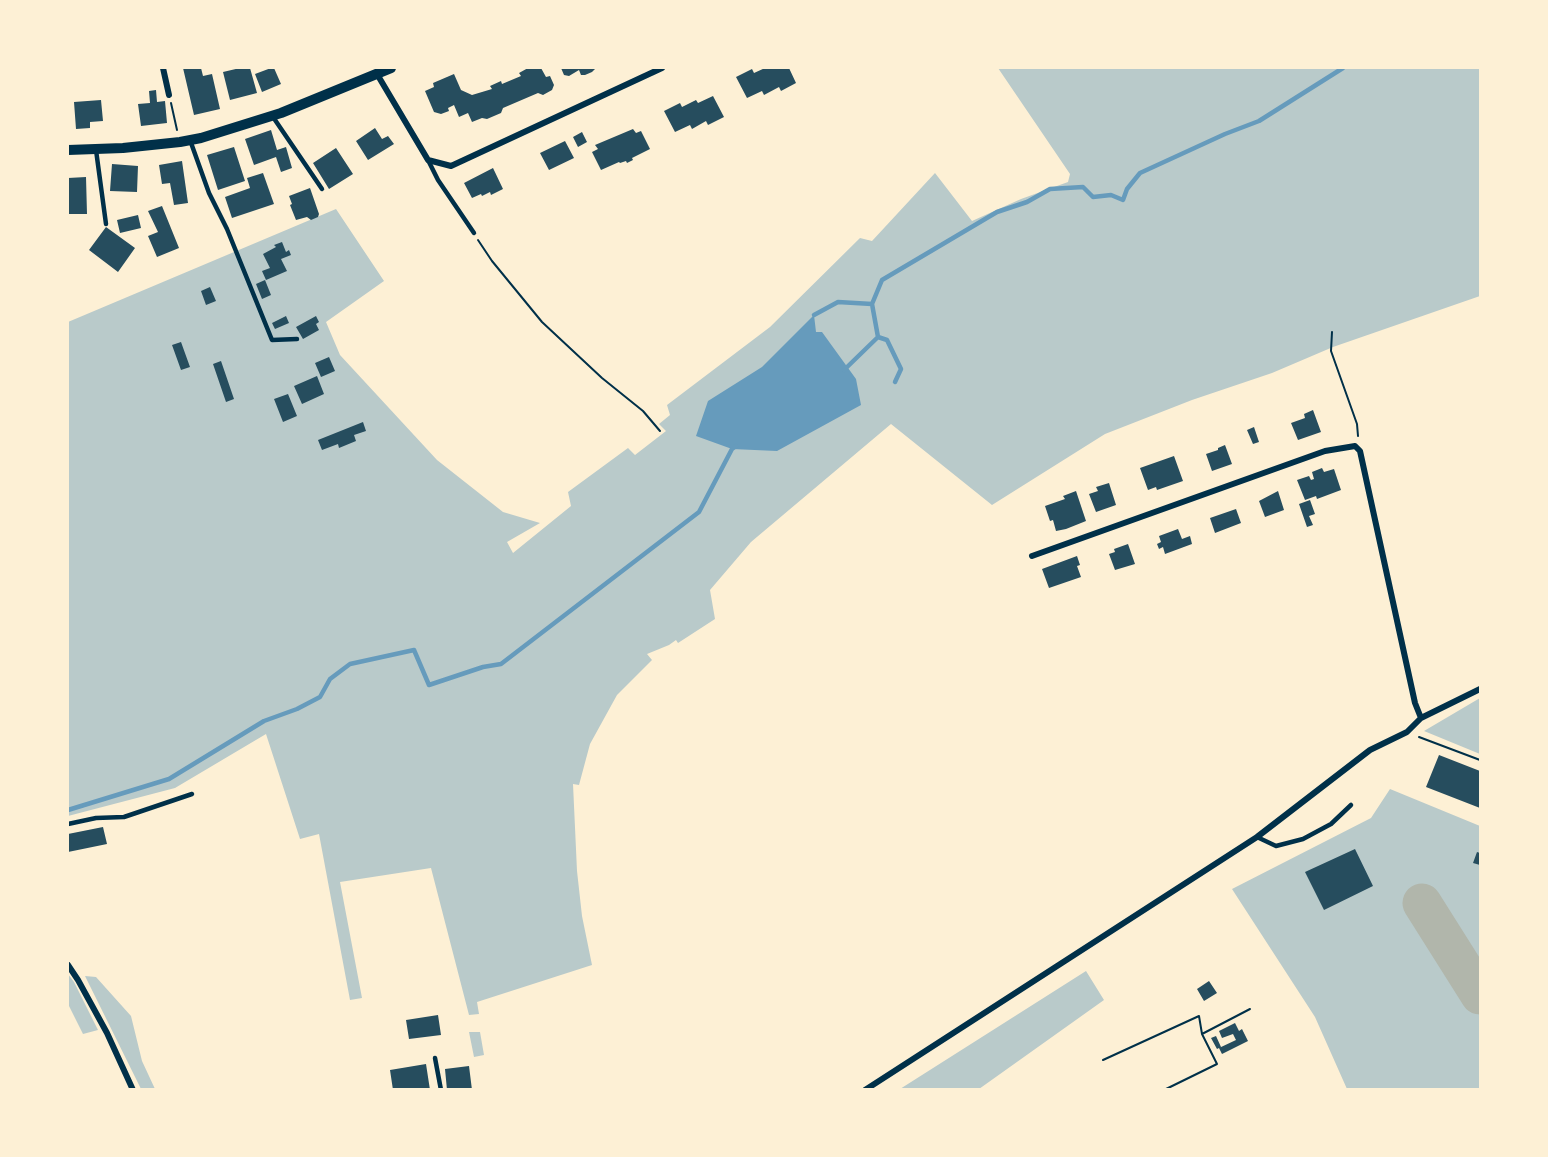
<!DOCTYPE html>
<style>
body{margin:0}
#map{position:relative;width:1548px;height:1157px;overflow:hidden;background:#fdf0d5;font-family:"Alegreya Sans",sans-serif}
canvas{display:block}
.frame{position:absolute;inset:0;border:69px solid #fdf0d5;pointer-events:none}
</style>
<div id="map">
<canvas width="1548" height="1157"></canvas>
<div class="frame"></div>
</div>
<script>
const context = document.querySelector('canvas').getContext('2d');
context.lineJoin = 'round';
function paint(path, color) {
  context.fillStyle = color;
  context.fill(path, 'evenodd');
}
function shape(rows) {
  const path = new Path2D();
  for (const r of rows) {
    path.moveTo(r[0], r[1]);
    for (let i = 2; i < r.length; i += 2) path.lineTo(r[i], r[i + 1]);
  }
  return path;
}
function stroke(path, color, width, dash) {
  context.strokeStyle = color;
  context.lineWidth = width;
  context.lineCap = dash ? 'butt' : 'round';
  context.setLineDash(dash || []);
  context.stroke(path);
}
paint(shape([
 [998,68,1480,68,1480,296,1333,347,1272,373,1192,400,1105,434,992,505,891,424,751,542,710,590,715,619,678,643,676,640,669,645,647,654,652,660,617,695,590,744,579,785,573,784,577,871,582,916,592,965,477,1002,479,1014,469,1015,431,868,340,882,362,998,350,1000,319,834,300,839,266,734,175,788,68,816,68,322,336,209,384,281,326,322,340,355,437,460,503,512,540,523,507,542,513,553,571,506,568,492,628,448,635,455,666,431,659,424,670,415,667,405,770,327,860,238,872,241,935,173,972,221,1021,199,1068,182,1070,174],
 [1480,698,1480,754,1424,731],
 [1390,789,1480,826,1480,1089,1347,1089,1315,1017,1232,889,1371,818],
 [1086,971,1104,1000,979,1089,900,1089],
 [68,974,74,982,98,1030,83,1034,68,1004],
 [85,976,96,977,131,1016,142,1061,155,1089,141,1089],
 [469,1032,480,1032,484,1055,474,1057]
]), '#b9caca');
paint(shape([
 [814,315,816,332,822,332,856,379,861,405,777,451,732,449,696,436,708,401,762,367]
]), '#669bbc');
stroke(shape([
 [814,315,838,302,872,304],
 [878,337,887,340,901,369,895,382],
 [844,370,878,337,872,304,882,280,997,212,1027,202,1050,189,1083,187,1093,197,1111,195,1123,200,1127,189,1140,173,1225,134,1259,121,1343,68],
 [68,810,169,779,264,721,297,709,320,697,330,679,350,664,414,650,429,685,483,667,501,664,699,512,732,449,736,446]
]), '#669bbc', 4.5);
stroke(shape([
 [1422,903,1480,995]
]), '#b1b6ab', 39);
paint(shape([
 [183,68,201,68,203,76,212,74,220,109,194,115],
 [240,68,250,68,257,93,230,100,223,72],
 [271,68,274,68,281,84,262,92,255,74],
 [528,68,541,68,546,77,550,76,554,85,552,90,543,95,538,93,503,108,501,113,487,119,482,118,472,122,468,113,459,117,454,105,448,108,449,111,441,114,434,112,425,91,434,87,433,83,454,74,461,90,472,95,492,89,490,86,501,81,502,84,521,76,519,73],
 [561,68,596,68,592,72,585,75,581,75,579,70,569,76,564,75],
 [765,68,771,69,789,68,796,83,781,91,779,87,764,95,762,91,747,98,736,77,752,69,754,73],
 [156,90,157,102,165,101,167,123,141,126,138,104,150,103,149,91],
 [713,96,724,117,708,125,706,121,692,129,690,125,675,132,664,111,680,103,682,107,696,100,698,103],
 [101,100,103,121,90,122,90,128,76,129,74,102],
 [375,128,382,139,388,136,394,144,368,160,356,141],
 [633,129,636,133,641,131,650,149,632,158,633,160,627,163,626,161,620,163,619,162,601,170,592,152,598,149,595,145],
 [271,130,277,150,286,147,292,168,281,172,276,157,254,165,245,139],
 [582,132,587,142,578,147,573,137],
 [565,141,574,158,549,170,540,153],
 [234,147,245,181,218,190,207,155],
 [336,148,353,174,329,189,313,163],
 [182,161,188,203,174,205,170,183,162,184,159,165],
 [112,164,138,166,137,192,110,191],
 [493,168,503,189,491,195,490,192,482,196,481,194,472,198,464,183],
 [263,173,274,204,232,218,225,197,250,188,247,178],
 [86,177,87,214,69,214,68,178],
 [310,188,319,214,318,217,311,220,307,217,296,220,290,205,292,204,289,196],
 [162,206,179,248,157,257,148,236,158,232,148,211],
 [138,215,141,228,120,233,117,220],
 [106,227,135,248,118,272,89,250],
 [282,242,286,252,289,250,291,255,281,259,287,271,266,280,262,271,270,268,263,254,276,247,274,245],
 [265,280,271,295,262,299,256,284],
 [210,287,216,301,206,305,201,291],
 [286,316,289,323,275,329,272,323],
 [316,316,319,322,316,324,319,330,303,339,296,327],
 [181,342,190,367,181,370,172,345],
 [329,357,335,371,321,377,315,363],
 [221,361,234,399,226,402,213,364],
 [317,376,324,394,302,404,294,386],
 [288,394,297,416,283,422,274,399],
 [1313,410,1321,432,1298,440,1291,423,1305,418,1304,414],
 [363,422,366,431,354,435,356,441,339,448,338,444,322,450,318,440],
 [1254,427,1259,442,1253,444,1247,430],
 [1225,445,1232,464,1212,471,1206,454,1218,450,1218,448],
 [1174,456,1183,481,1157,490,1156,487,1148,490,1140,468],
 [1322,468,1324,472,1334,469,1341,490,1317,499,1316,496,1305,500,1297,480,1309,476,1311,480,1314,479,1312,472],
 [1109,483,1116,505,1096,512,1089,494,1098,491,1096,487],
 [1076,491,1086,521,1066,529,1056,531,1053,520,1050,521,1045,506,1065,499,1063,496],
 [1278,491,1284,510,1265,517,1259,501],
 [1310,500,1315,514,1309,516,1313,525,1307,527,1299,504],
 [1236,509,1241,523,1215,533,1210,518],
 [1178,529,1182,539,1190,536,1192,544,1165,554,1163,547,1159,549,1157,544,1161,542,1159,536],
 [1128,544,1135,564,1115,570,1109,554,1115,552,1114,549],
 [1077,556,1080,565,1077,566,1081,577,1049,588,1042,569],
 [1439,755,1480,771,1480,808,1426,787],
 [103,827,107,844,68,852,68,834],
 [1355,849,1373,886,1324,910,1305,872],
 [1477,852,1480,853,1480,865,1473,863],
 [1209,981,1217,993,1204,1001,1197,989],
 [438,1015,441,1035,409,1039,406,1020],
 [1235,1023,1239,1031,1242,1029,1248,1041,1222,1054,1219,1048,1236,1040,1233,1034,1222,1038,1219,1031],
 [1216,1036,1221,1047,1217,1049,1211,1038],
 [426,1064,430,1090,393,1090,390,1070],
 [469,1066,472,1090,447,1090,445,1069]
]), '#264d5e');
stroke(shape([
 [171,103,177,130],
 [478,240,492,261,542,322,602,378,643,411,660,431],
 [1332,332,1331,351,1357,424,1358,436],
 [1419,737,1480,760],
 [1103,1060,1199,1016,1202,1034],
 [1164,1090,1217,1064,1202,1034,1250,1009]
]), '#003049', 2);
stroke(shape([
 [273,117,322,189],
 [190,140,209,193,227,229,272,340,297,339],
 [96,150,106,224],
 [428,160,438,180,474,233],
 [68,824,96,818,124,817,192,794],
 [1257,837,1276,846,1303,839,1331,824,1351,805],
 [435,1058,441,1090]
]), '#003049', 4.5);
stroke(shape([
 [163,68,169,95],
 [377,74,428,160,451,166,662,68],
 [1032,556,1325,451,1355,446,1360,451,1415,703,1421,718],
 [68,965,78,980,107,1033,133,1090],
 [865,1090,1257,837,1370,750,1407,732,1421,718,1480,689]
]), '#003049', 6);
stroke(shape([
 [68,150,123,148,180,142,201,138,281,113,391,68]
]), '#003049', 10);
</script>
